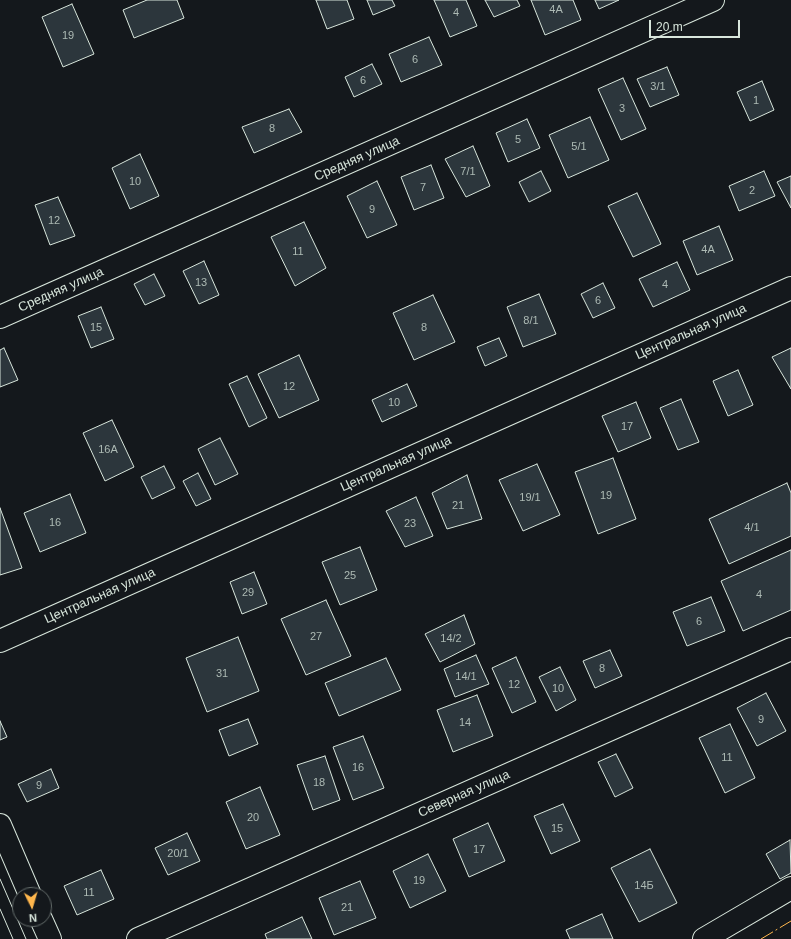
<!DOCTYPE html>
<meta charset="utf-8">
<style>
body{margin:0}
#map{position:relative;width:791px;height:939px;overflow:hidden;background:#14181c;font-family:Helvetica,sans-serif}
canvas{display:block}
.north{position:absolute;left:12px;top:887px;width:40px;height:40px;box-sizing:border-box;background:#14181c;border:1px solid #626a69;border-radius:50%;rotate:175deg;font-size:11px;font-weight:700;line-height:16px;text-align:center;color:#d8e6dc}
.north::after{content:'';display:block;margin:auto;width:14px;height:18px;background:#ffb74d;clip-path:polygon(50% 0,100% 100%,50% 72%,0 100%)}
.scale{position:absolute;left:649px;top:20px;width:91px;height:18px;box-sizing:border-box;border:2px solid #d8e6dc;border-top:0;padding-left:5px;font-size:12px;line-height:14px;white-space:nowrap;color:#d8e6dc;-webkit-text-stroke:3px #14181c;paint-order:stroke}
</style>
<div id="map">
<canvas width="791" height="939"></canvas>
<div class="north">N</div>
<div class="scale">20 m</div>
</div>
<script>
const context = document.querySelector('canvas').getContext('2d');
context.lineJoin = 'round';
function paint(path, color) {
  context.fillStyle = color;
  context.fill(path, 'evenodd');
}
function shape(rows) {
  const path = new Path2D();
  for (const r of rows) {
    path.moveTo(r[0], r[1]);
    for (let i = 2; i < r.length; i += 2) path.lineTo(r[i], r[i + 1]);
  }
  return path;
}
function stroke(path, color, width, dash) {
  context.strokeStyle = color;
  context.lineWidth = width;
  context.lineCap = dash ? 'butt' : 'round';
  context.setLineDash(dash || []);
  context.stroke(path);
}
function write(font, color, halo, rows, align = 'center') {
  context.font = font + ' Helvetica,sans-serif';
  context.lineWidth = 3;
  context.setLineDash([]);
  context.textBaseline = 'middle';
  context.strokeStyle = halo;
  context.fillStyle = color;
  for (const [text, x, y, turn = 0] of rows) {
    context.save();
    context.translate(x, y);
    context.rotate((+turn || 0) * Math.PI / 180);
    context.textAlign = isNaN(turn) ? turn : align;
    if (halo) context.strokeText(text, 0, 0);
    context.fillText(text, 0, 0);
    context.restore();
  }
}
const building = shape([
 [147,0,177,0,184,18,134,38,123,10,147,0],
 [316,0,347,0,354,19,327,29,316,0],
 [367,0,392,0,395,6,373,15,367,0],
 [434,0,466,0,477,26,450,37,434,0],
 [485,0,517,0,520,6,494,17,485,0],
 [531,0,573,0,581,20,545,35,531,0],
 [595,0,619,0,599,9,595,0],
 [72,4,94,54,63,67,42,17,72,4],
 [429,37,442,65,401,82,389,54,429,37],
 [372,64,382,84,354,97,345,77,372,64],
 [667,67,679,95,650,107,637,79,667,67],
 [623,78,646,129,621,140,598,89,623,78],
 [762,81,774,110,750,121,737,92,762,81],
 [289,109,302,132,254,153,242,127,289,109],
 [590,117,609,160,568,178,549,135,590,117],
 [527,119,540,148,508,162,496,133,527,119],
 [473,146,490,186,466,197,445,159,473,146],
 [140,154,159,196,130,209,112,168,140,154],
 [431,165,444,198,414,210,401,177,431,165],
 [541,171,551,191,529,202,519,182,541,171],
 [764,171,775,196,739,211,729,186,764,171],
 [791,176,791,208,777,182,791,176],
 [377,181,397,225,367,238,347,196,377,181],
 [637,193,661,244,633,257,608,206,637,193],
 [58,197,75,236,50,245,35,205,58,197],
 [304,222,326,268,295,286,271,237,304,222],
 [719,226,733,260,697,275,683,241,719,226],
 [204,261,219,295,199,304,183,271,204,261],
 [677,262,690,290,653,307,639,279,677,262],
 [154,274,165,296,145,305,134,284,154,274],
 [603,283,615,308,593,318,581,294,603,283],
 [539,294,556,334,523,347,507,307,539,294],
 [433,295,455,342,414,360,393,313,433,295],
 [101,307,114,339,91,348,78,316,101,307],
 [499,338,507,356,485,366,477,347,499,338],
 [4,348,18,380,0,387,0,350,4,348],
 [791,348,791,389,772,357,791,348],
 [299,355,319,400,279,418,258,374,299,355],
 [738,370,753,405,728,416,713,381,738,370],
 [247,376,267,418,249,427,229,384,247,376],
 [407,384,417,406,382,422,372,400,407,384],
 [681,399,699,442,678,450,660,408,681,399],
 [636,402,651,438,618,452,602,416,636,402],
 [112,420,134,467,105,481,83,433,112,420],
 [220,438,238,474,215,485,198,449,220,438],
 [613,458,636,519,598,534,575,472,613,458],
 [537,464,560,515,523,531,499,480,537,464],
 [164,466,175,488,152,499,141,477,164,466],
 [198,473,211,499,196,506,183,481,198,473],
 [467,475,482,519,447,529,432,493,467,475],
 [787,483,791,493,791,536,729,564,709,519,787,483],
 [70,494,86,533,40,552,24,513,70,494],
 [416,497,433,536,405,547,386,511,416,497],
 [0,508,22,568,0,575,0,508],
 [360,547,377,590,340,605,322,562,360,547],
 [791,550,791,610,743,631,721,581,791,550],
 [254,572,267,604,242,614,230,582,254,572],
 [711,597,725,631,687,646,673,612,711,597],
 [326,600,351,656,306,675,281,619,326,600],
 [464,615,475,644,440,662,425,634,464,615],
 [238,637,259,691,207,712,186,658,238,637],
 [610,650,622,676,595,688,583,661,610,650],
 [476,655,489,684,455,697,444,669,476,655],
 [516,657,536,702,512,713,492,668,516,657],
 [386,658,401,690,339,716,325,683,386,658],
 [560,667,576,700,556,711,539,677,560,667],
 [766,693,786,731,757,746,737,708,766,693],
 [477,695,493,736,453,752,437,710,477,695],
 [248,719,258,744,229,756,219,730,248,719],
 [0,721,7,737,0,740,0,721],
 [730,724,755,778,725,793,699,738,730,724],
 [363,736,384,788,353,800,333,747,363,736],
 [616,754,633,788,615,797,598,762,616,754],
 [325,756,340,800,313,810,297,765,325,756],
 [51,769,59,788,27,802,18,784,51,769],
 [260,787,280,835,246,849,226,802,260,787],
 [563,804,580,841,551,854,534,816,563,804],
 [488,823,505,861,469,877,453,839,488,823],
 [187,833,200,861,168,875,155,848,187,833],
 [790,840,791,873,780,879,766,854,790,840],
 [650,849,677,903,639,922,611,868,650,849],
 [428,854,446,891,410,908,393,871,428,854],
 [101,870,114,899,77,915,64,886,101,870],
 [360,881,376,918,334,935,319,898,360,881],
 [602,914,613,939,570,939,566,930,602,914],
 [302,917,312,939,267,939,265,934,302,917]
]);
paint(building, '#2c363c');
stroke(building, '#d8e6dc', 1);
const minor = shape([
 [0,317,713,0],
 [0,641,791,288],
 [0,825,30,895],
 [41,919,50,939],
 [138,939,791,649],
 [704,939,791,888]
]);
stroke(minor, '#d8e6dc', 24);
stroke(minor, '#14181c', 22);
stroke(shape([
 [0,879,26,939],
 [0,909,13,939]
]), '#d8e6dc', 1);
stroke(shape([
 [761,939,791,921]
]), '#ffb74d', 1, [14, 3, 2, 3]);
write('11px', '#adbab4', null, [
 ["4А",556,10],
 ["4",456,13],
 ["19",68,36],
 ["6",415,60],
 ["6",363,81],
 ["3/1",658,87],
 ["1",756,101],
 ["3",622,109],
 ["8",272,129],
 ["5",518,140],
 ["5/1",579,147],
 ["7/1",468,172],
 ["10",135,182],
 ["7",423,188],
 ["2",752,191],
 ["9",372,210],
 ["12",54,221],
 ["4А",708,250],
 ["11",298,252],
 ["13",201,283],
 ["4",665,285],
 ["6",598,301],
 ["8/1",531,321],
 ["15",96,328],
 ["8",424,328],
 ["12",289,387],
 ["10",394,403],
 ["17",627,427],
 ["16А",108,450],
 ["19",606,496],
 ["19/1",530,498],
 ["21",458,506],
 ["16",55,523],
 ["23",410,524],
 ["4/1",752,528],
 ["25",350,576],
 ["29",248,593],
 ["4",759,595],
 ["6",699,622],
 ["27",316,637],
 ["14/2",451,639],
 ["8",602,669],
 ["31",222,674],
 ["14/1",466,677],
 ["12",514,685],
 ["10",558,689],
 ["9",761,720],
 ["14",465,723],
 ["11",727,758],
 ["16",358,768],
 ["18",319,783],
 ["9",39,786],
 ["20",253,818],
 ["15",557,829],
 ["17",479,850],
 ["20/1",178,854],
 ["19",419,881],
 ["14Б",644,886],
 ["11",89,893],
 ["21",347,908]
]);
write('13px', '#d8e6dc', '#14181c', [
 ["Средняя улица",357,159,-24],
 ["Средняя улица",61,290,-24],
 ["Центральная улица",691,332,-24],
 ["Центральная улица",396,464,-24],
 ["Центральная улица",100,596,-24],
 ["Северная улица",464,794,-24]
]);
</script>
